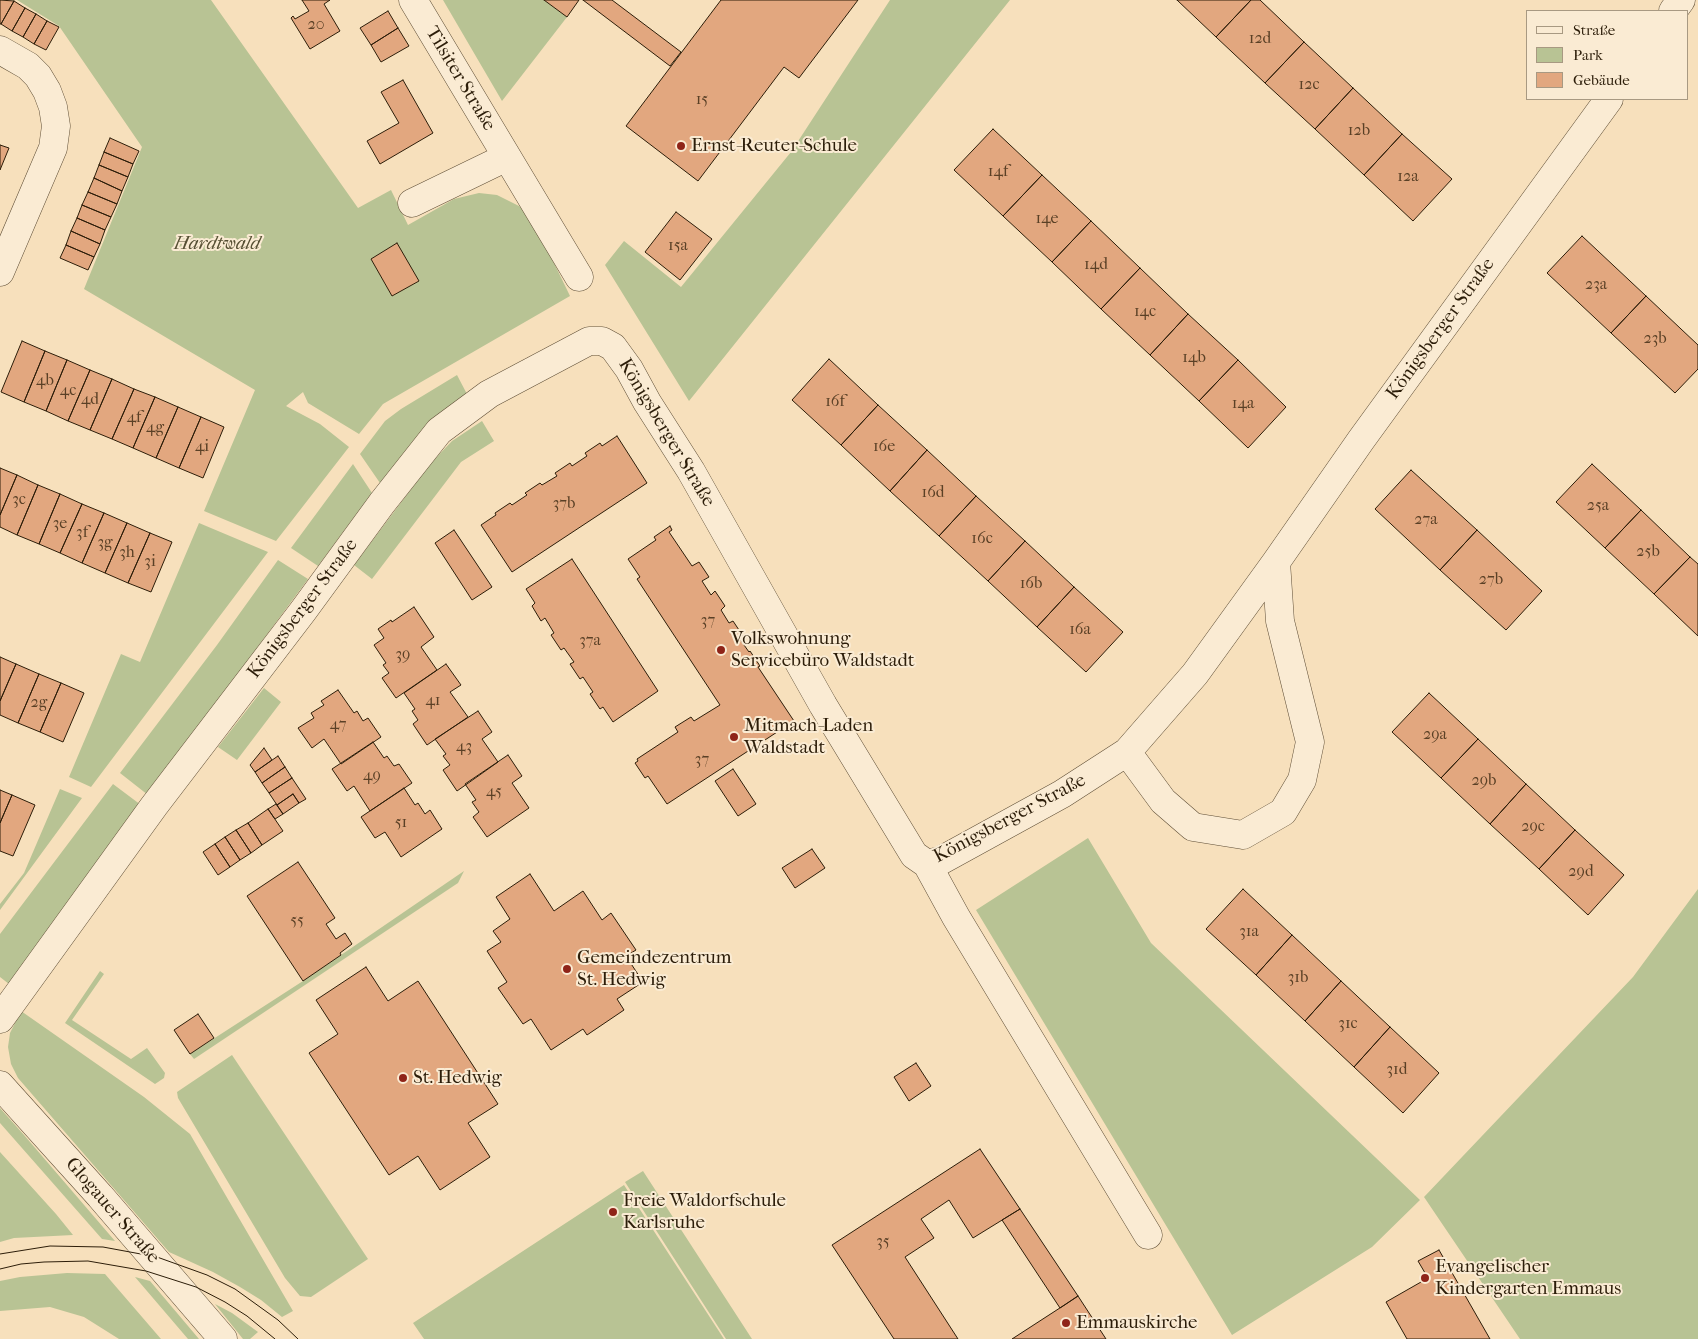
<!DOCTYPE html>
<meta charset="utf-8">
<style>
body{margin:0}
#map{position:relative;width:1698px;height:1339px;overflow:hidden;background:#f7e0bc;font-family:"IM FELL French Canon",serif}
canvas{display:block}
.legend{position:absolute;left:1526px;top:10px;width:162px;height:90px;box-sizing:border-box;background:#faebd3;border:1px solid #a89982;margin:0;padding:6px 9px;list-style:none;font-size:15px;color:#2c1d09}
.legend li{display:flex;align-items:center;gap:10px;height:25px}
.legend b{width:25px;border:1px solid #a89982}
</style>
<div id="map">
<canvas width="1698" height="1339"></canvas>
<ul class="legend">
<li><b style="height:6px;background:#faebd3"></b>Straße</li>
<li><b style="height:14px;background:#b8c394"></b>Park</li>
<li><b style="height:14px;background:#e2a77f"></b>Gebäude</li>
</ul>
</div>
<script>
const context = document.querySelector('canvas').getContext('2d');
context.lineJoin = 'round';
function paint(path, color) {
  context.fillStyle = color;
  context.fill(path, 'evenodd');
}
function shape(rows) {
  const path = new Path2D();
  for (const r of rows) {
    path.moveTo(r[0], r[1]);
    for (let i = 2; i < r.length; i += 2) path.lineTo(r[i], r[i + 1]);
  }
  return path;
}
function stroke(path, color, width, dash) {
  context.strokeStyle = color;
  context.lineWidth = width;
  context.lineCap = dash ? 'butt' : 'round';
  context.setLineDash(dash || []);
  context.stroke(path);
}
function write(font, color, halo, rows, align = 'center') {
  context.font = font + ' "IM FELL French Canon",serif';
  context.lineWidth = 4;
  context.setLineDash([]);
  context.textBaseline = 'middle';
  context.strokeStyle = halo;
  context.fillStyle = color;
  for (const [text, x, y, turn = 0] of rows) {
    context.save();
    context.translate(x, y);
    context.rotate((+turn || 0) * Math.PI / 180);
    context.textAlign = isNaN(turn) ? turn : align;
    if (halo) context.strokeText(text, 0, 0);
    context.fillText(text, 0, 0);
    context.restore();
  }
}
paint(shape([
 [17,0,211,0,358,208,391,190,408,225,454,199,479,193,497,195,519,206,536,221,538,230,570,296,383,404,359,434,308,403,303,392,286,406,320,424,349,447,276,541,204,511,255,390,84,289,142,147,59,26],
 [397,244,419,281,392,296,371,259],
 [443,0,544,0,567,17,502,101],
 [890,0,1010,0,689,401,605,265,624,241,681,287,791,152],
 [457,375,468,396,442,413,420,433,380,483,360,454,385,421,401,409],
 [482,421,494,441,461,462,372,579,354,565,430,464,452,441],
 [353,464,372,493,318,566,291,548],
 [199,523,268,552,91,787,69,777,121,654,140,662],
 [278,560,308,579,148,795,120,773,217,645],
 [264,688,281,702,237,760,218,747],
 [113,784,141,805,9,984,0,977,0,934],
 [60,789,82,798,0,910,0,904,24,873],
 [1088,838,1151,943,1420,1200,1372,1247,1232,1335,976,910],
 [464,871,458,883,194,1059,190,1054,303,981],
 [1698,889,1698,1339,1520,1339,1424,1197,1633,977],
 [100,971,104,974,72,1020,131,1059,147,1048,165,1073,164,1078,155,1084,65,1023],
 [21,1011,144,1097,190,1134,293,1311,282,1317,261,1300,240,1287,213,1272,169,1252,18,1078,11,1064,8,1047,10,1033],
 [232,1055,368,1259,311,1297,300,1296,285,1278,178,1098,177,1092],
 [0,1108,24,1135,115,1241,102,1239,0,1123],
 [0,1152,56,1214,73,1235,14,1238,0,1242],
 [643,1171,752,1339,726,1339,625,1182],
 [624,1185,724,1339,424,1339,413,1323],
 [67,1273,105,1274,161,1339,119,1339,84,1317,50,1307,0,1311,0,1281,20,1277],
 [135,1277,150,1281,199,1339,188,1339],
 [215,1304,232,1313,258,1332,250,1339,243,1339]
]), '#b8c394');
const building = shape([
 [0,0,14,1,1,24,0,24,0,0],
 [302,0,330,0,324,4,340,31,310,49,291,18,293,16,295,19,309,11,302,0],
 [544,0,579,0,567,17,544,0],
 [583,0,612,0,681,52,670,66,583,0],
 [721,0,858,0,799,78,784,67,698,181,626,126,721,0],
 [1177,0,1251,0,1216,37,1177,0],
 [1251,0,1260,0,1304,42,1265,83,1216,37,1251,0],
 [14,1,25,8,12,31,1,24,14,1],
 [25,8,36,14,23,37,12,31,25,8],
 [388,11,398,28,371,45,360,28,388,11],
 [36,14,47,21,34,44,23,37,36,14],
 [47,21,59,27,46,50,34,44,47,21],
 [398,28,409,46,381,62,371,45,398,28],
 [1304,42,1353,88,1315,129,1265,83,1304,42],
 [403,80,433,133,380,164,367,141,399,123,381,92,403,80],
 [1353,88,1402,134,1364,175,1315,129,1353,88],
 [993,129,1042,175,1003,216,954,170,993,129],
 [1402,134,1452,179,1413,221,1364,175,1402,134],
 [110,138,139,151,133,164,104,152,110,138],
 [0,145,9,148,0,170,0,145],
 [104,152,133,164,128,177,99,165,104,152],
 [99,165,128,177,122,191,94,178,99,165],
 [1042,175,1091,221,1052,262,1003,216,1042,175],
 [94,178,122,191,117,204,88,192,94,178],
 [88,192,117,204,111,217,82,205,88,192],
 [82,205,111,217,105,230,77,218,82,205],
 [676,212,712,239,680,280,645,252,676,212],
 [77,218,105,230,100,244,71,231,77,218],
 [1091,221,1140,268,1101,309,1052,262,1091,221],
 [71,231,100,244,94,257,66,245,71,231],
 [1582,236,1646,296,1611,333,1547,273,1582,236],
 [397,243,419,281,392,296,371,259,397,243],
 [66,245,94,257,88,270,60,258,66,245],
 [1140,268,1188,314,1150,355,1101,309,1140,268],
 [1646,296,1698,345,1698,369,1675,393,1611,333,1646,296],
 [1188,314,1238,360,1199,401,1150,355,1188,314],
 [22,341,45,351,24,402,1,392,22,341],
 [45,351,67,360,46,411,24,402,45,351],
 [829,359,878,405,841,445,792,400,829,359],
 [67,360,90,370,68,421,46,411,67,360],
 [1238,360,1286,407,1248,448,1199,401,1238,360],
 [90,370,112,379,90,430,68,421,90,370],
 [112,379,134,389,112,439,90,430,112,379],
 [134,389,155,397,133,448,112,439,134,389],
 [155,397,178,407,156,458,133,448,155,397],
 [878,405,927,450,890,491,841,445,878,405],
 [178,407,201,417,179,468,156,458,178,407],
 [201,417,224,427,203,478,179,468,201,417],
 [617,436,647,483,512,572,481,525,496,515,495,513,510,503,512,505,527,495,525,493,540,483,542,485,557,476,555,473,570,463,572,466,587,456,585,453,600,443,602,446,617,436],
 [927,450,976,496,939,536,890,491,927,450],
 [1592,464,1641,510,1605,548,1556,502,1592,464],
 [0,468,17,475,0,515,0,468],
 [1411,470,1477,530,1440,570,1375,509,1411,470],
 [17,475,38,485,17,535,0,527,0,515,17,475],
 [38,485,60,494,39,544,17,535,38,485],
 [60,494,82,504,60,553,39,544,60,494],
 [976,496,1025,541,988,581,939,536,976,496],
 [82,504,104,513,82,563,60,553,82,504],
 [1641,510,1690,557,1654,594,1605,548,1641,510],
 [104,513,127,523,105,573,82,563,104,513],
 [127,523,150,533,128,583,105,573,127,523],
 [670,526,672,530,669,532,692,566,699,562,709,577,702,581,711,595,715,591,725,606,721,610,729,623,733,621,743,636,739,638,749,652,750,651,760,666,758,667,794,721,667,804,648,776,645,778,635,763,638,761,637,759,678,732,675,727,691,717,694,721,720,705,637,579,640,577,628,559,656,540,654,537,670,526],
 [454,530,492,587,472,600,435,543,454,530],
 [1477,530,1542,591,1506,630,1440,570,1477,530],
 [150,533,172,542,151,592,128,583,150,533],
 [1025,541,1074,587,1037,627,988,581,1025,541],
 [1690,557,1698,564,1698,636,1654,594,1690,557],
 [572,559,658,691,613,722,603,707,600,709,590,694,593,692,583,677,580,679,570,664,574,662,564,648,561,650,551,635,554,633,545,618,541,621,532,606,535,603,526,589,572,559],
 [1074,587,1123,632,1086,672,1037,627,1074,587],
 [414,607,434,637,421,647,437,670,396,698,382,678,389,673,383,665,386,663,374,645,384,638,378,629,391,620,392,622,414,607],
 [0,657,16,664,0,701,0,657],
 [16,664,39,674,18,723,0,715,0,701,16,664],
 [446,664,461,685,450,692,468,717,427,745,413,724,418,720,412,711,415,709,404,693,446,664],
 [39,674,61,683,40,732,18,723,39,674],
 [61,683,84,693,63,742,40,732,61,683],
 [338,690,354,713,357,711,363,721,368,718,381,737,341,764,324,739,312,748,298,728,314,718,311,713,324,705,321,701,338,690],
 [1429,693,1478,739,1441,778,1392,732,1429,693],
 [478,711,492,732,482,739,498,762,457,791,443,770,450,765,443,756,446,754,435,739,478,711],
 [1478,739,1526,784,1490,824,1441,778,1478,739],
 [373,742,384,758,387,756,394,766,399,764,412,783,370,811,354,786,347,791,332,769,373,742],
 [264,748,272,760,255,772,250,765,264,748],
 [508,755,522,776,512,783,529,808,487,837,473,817,479,812,472,802,476,800,465,784,508,755],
 [278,756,285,767,262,783,255,772,278,756],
 [285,767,292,778,269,793,262,783,285,767],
 [733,769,756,804,738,816,715,781,733,769],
 [292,778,306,799,299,803,293,794,277,805,269,793,292,778],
 [1526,784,1575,830,1539,869,1490,824,1526,784],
 [404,788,415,805,418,803,425,814,430,810,442,829,401,857,385,832,375,838,361,817,404,788],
 [0,790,12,795,0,823,0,790],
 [293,794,299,803,283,814,277,805,293,794],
 [12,795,35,805,13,856,0,851,0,823,12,795],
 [276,804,283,814,275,819,268,809,276,804],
 [268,809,283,831,262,845,248,823,268,809],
 [248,823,262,845,251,853,236,830,248,823],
 [236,830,251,853,240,860,225,837,236,830],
 [1575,830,1624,875,1588,915,1539,869,1575,830],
 [225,837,240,860,230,867,215,844,225,837],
 [215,844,230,867,218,875,203,852,215,844],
 [812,849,825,868,795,888,782,868,812,849],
 [298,862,335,918,326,924,336,939,345,933,352,944,340,953,341,955,303,981,247,896,298,862],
 [530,874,554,911,583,891,602,920,611,913,636,950,626,956,643,982,617,999,624,1010,587,1035,583,1029,551,1050,531,1019,523,1024,498,988,507,982,487,951,501,942,493,931,510,919,496,897,530,874],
 [1243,889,1292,935,1256,975,1206,929,1243,889],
 [1292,935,1341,981,1305,1021,1256,975,1292,935],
 [366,967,388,1001,418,981,498,1104,468,1123,490,1157,440,1190,418,1156,389,1175,309,1053,338,1034,316,1000,366,967],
 [1341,981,1390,1027,1354,1067,1305,1021,1341,981],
 [198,1014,214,1038,190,1054,174,1030,198,1014],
 [1390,1027,1439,1073,1403,1113,1354,1067,1390,1027],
 [916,1063,931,1086,909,1101,894,1077,916,1063],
 [980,1149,1020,1209,973,1238,949,1200,921,1219,934,1238,905,1257,958,1339,894,1339,832,1245,980,1149],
 [1020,1209,1078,1296,1060,1308,1002,1220,1020,1209],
 [1439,1250,1490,1339,1407,1339,1386,1302,1428,1278,1418,1261,1439,1250],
 [1078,1296,1106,1339,1012,1339,1066,1304,1078,1296]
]);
paint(building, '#e2a77f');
stroke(building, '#2c1d09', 1);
const minor = shape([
 [413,0,579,277],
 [1673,11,1681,0],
 [0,50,28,66,38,76,47,91,53,107,56,126,53,148,0,272],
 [412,203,507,157],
 [1127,752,1163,801,1193,827,1243,835,1283,812,1302,780,1310,742,1280,621,1276,562],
 [927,864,956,917,1148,1235],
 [0,1019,154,806,303,611,382,503,439,431,489,394,589,341,602,341,613,347,629,369,647,402,691,471,823,705,914,855,927,864,940,861,1062,794,1127,752,1195,674,1276,562,1361,440,1609,99],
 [0,1085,100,1196,223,1339]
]);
stroke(minor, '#5f4e36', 29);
stroke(minor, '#faebd3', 28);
stroke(shape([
 [0,1254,50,1246,103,1247,157,1257,207,1275,235,1289,278,1320,298,1339],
 [0,1269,21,1264,44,1262,88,1261,146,1271,196,1287,225,1302,247,1316,275,1339]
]), '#2c1d09', 1);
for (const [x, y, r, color] of [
 [681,146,5,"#8f2418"],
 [721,650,5,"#8f2418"],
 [734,737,5,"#8f2418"],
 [567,969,5,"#8f2418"],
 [403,1078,5,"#8f2418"],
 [613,1212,5,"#8f2418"],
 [1425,1278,5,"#8f2418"],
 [1066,1323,5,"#8f2418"]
]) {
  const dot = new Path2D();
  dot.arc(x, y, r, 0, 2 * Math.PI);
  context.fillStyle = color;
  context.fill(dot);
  stroke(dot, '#faebd3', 2);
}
write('16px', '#5a4026', null, [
 ["20",316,25],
 ["12d",1260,39],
 ["12c",1309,85],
 ["15",702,100],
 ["12b",1359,131],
 ["14f",998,172],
 ["12a",1408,177],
 ["14e",1047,219],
 ["15a",678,246],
 ["14d",1096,265],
 ["23a",1596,285],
 ["14c",1145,312],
 ["23b",1655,339],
 ["14b",1194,358],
 ["4b",45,381],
 ["4c",68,391],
 ["4d",90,400],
 ["16f",835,402],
 ["14a",1243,404],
 ["4f",134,418],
 ["4g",155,428],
 ["4i",202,447],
 ["16e",884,447],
 ["16d",933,493],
 ["3c",19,500],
 ["37b",564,504],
 ["25a",1598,506],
 ["27a",1426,520],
 ["3e",60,524],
 ["3f",82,533],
 ["16c",982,539],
 ["3g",105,543],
 ["25b",1648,552],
 ["3h",127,553],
 ["3i",150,562],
 ["27b",1491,580],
 ["16b",1031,584],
 ["37",708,621],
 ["16a",1080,630],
 ["37a",590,641],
 ["39",403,655],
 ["41",433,701],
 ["2g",39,703],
 ["47",338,725],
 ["29a",1435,735],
 ["43",464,747],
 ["37",702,760],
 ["49",372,776],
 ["29b",1484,781],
 ["45",494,792],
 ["51",401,823],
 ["29c",1533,827],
 ["29d",1581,872],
 ["55",297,921],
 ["31a",1249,932],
 ["31b",1298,978],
 ["31c",1348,1024],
 ["31d",1397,1070],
 ["35",883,1242]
]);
write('19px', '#2c1d09', '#faebd3', [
 ["Tilsiter Straße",460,79,59],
 ["Königsberger Straße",1441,329,-54],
 ["Königsberger Straße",666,433,59],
 ["Königsberger Straße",303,609,-53],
 ["Königsberger Straße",1010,819,-28],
 ["Glogauer Straße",112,1211,49]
]);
write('19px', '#2c1d09', '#faebd3', [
 ["Ernst-Reuter-Schule",691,146],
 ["Volkswohnung",731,639],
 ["Servicebüro Waldstadt",731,661],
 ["Mitmach-Laden",744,726],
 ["Waldstadt",744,748],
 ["Gemeindezentrum",577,958],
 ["St. Hedwig",577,980],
 ["St. Hedwig",413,1078],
 ["Freie Waldorfschule",623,1201],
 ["Karlsruhe",623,1223],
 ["Evangelischer",1435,1267],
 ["Kindergarten Emmaus",1435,1289],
 ["Emmauskirche",1076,1323]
], 'left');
write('italic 19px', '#564f33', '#faebd3', [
 ["Hardtwald",217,244]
]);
</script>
